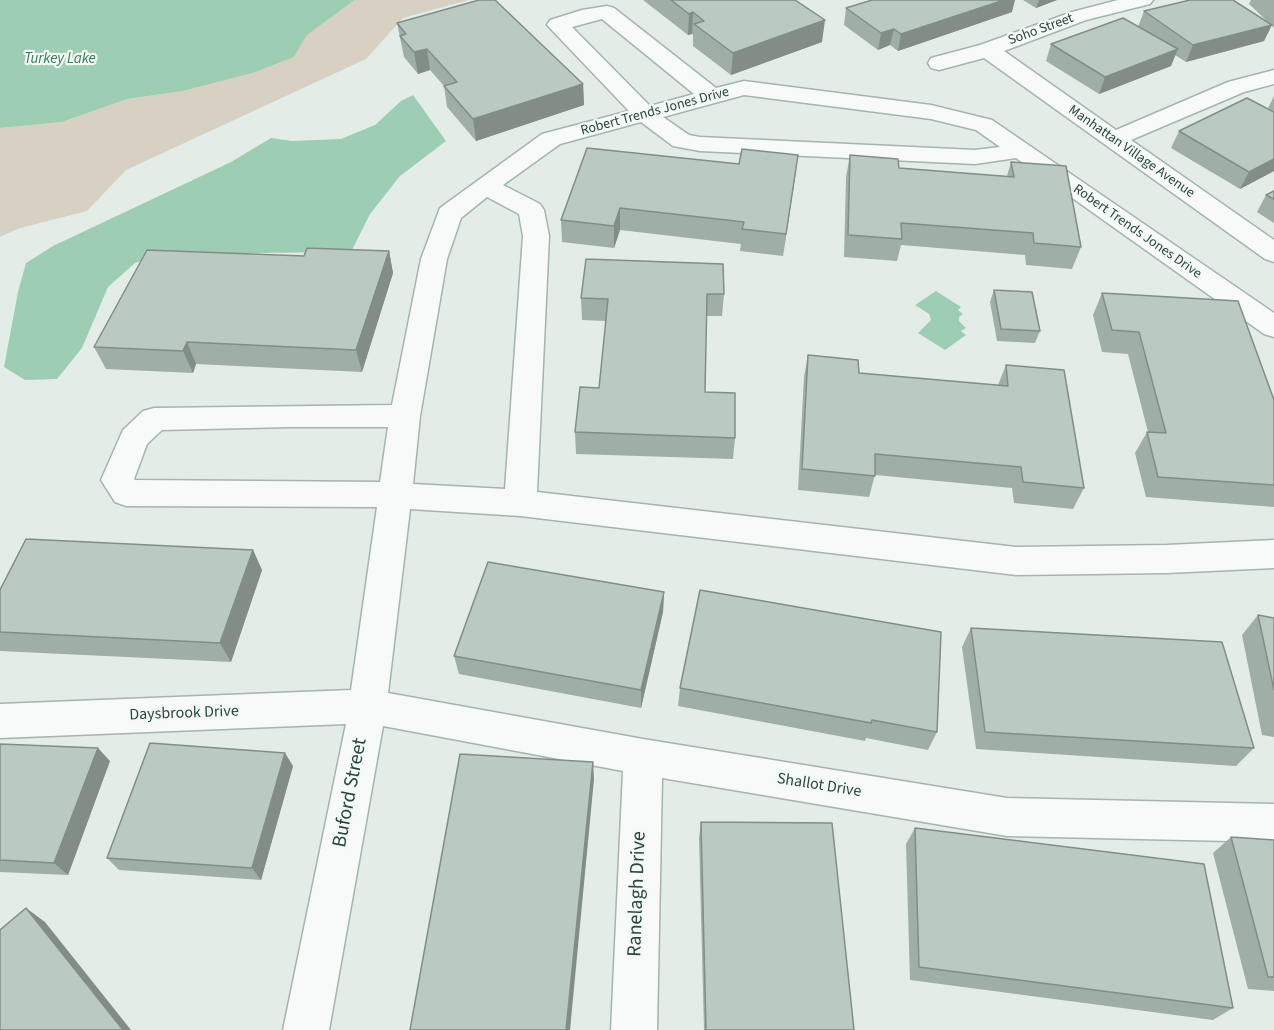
<!DOCTYPE html>
<style>
body{margin:0}
canvas{display:block;background:#e4ece8}
</style>
<canvas width="1274" height="1030"></canvas>
<script>
const context = document.querySelector('canvas').getContext('2d');
context.lineJoin = 'round';
function paint(path, color) {
  context.fillStyle = color;
  context.fill(path, 'evenodd');
}
function shape(rows) {
  const path = new Path2D();
  for (const r of rows) {
    path.moveTo(r[0], r[1]);
    for (let i = 2; i < r.length; i += 2) path.lineTo(r[i], r[i + 1]);
  }
  return path;
}
function stroke(path, color, width, dash) {
  context.strokeStyle = color;
  context.lineWidth = width;
  context.lineCap = dash ? 'butt' : 'round';
  context.setLineDash(dash || []);
  context.stroke(path);
}
function write(font, color, halo, rows, align = 'center') {
  context.font = font + ' "Source Sans 3",sans-serif';
  context.lineWidth = 4.5;
  context.setLineDash([]);
  context.textBaseline = 'middle';
  context.strokeStyle = halo;
  context.fillStyle = color;
  for (const [text, x, y, turn = 0] of rows) {
    context.save();
    context.translate(x, y);
    context.rotate((+turn || 0) * Math.PI / 180);
    context.textAlign = isNaN(turn) ? turn : align;
    if (halo) context.strokeText(text, 0, 0);
    context.fillText(text, 0, 0);
    context.restore();
  }
}
paint(shape([
 [355,0,469,0,403,18,366,59,126,170,87,211,20,228,0,237,0,128,62,122,127,99,183,91,253,73,294,57,307,35]
]), '#d7d1c4');
paint(shape([
 [0,0,355,0,307,35,294,57,253,73,183,91,127,99,62,122,0,128],
 [413,95,446,141,400,176,370,214,351,252,165,254,135,263,108,287,82,348,57,379,25,380,4,367,18,292,26,263,53,246,231,162,271,138,292,141,341,139,375,125,401,101],
 [936,291,961,307,958,310,963,314,959,317,959,321,966,328,961,331,966,335,945,350,918,333,931,320,929,314,915,305]
]), '#9dceb3');
const minor = shape([
 [1118,0,1153,0,1150,4,1086,20,1004,51,1116,130,1228,82,1274,70,1274,84,1244,92,1131,140,1274,240,1274,262,1265,259,984,58,939,70,931,68,928,63,931,58,980,45,1072,12,1118,0],
 [607,6,614,8,716,88,744,81,931,105,992,120,1274,313,1274,337,1264,334,1016,158,975,164,700,151,673,146,641,122,560,144,503,185,540,204,544,210,549,236,537,492,1016,547,1167,545,1274,540,1274,568,1167,573,1016,575,520,516,410,509,388,693,643,739,1007,798,1274,804,1274,842,1007,836,662,778,657,1030,611,1030,623,771,383,726,329,1030,283,1030,346,724,0,738,0,704,351,690,377,507,126,506,115,502,101,480,123,430,143,411,154,408,392,405,421,259,440,208,542,134,629,111,547,25,550,20,582,10,607,6],
 [602,19,694,94,650,106,572,27,602,19],
 [744,95,931,119,976,130,1000,147,975,150,700,137,689,135,663,117,744,95],
 [487,197,519,214,523,236,505,489,413,484,420,416,447,259,461,218,487,197],
 [290,427,388,427,380,482,135,480,134,479,147,444,162,430,290,427]
]);
stroke(minor, '#a5b4ad', 3);
paint(minor, '#f7faf9');
paint(shape([
 [643,0,795,0,822,42,731,75,693,46,693,35,692,34,688,35],
 [1023,0,1057,0,1036,8],
 [1251,0,1274,0,1274,28,1271,25,1264,41,1186,62,1175,55,1171,66,1099,94,1046,61,1051,44,1138,27,1144,11,1269,23,1249,4],
 [846,8,1012,12,898,51,890,45,878,50,844,25],
 [397,23,583,84,584,105,476,141,447,107,444,86,430,70,418,74,404,57],
 [1274,96,1274,112,1268,108],
 [1179,131,1274,171,1240,189,1171,148],
 [587,148,795,177,783,256,740,251,741,244,620,230,614,248,562,242,561,220],
 [850,155,899,168,1007,176,1011,162,1081,247,1072,269,1026,265,1025,255,901,245,897,261,844,257,846,177],
 [1274,191,1274,223,1257,212,1266,195],
 [389,251,393,273,362,372,196,364,193,373,106,369,94,347,304,256],
 [586,259,724,294,722,316,706,316,705,392,735,438,733,459,576,454,575,432,599,388,606,321,582,320,581,298],
 [994,290,1040,331,1035,343,997,341,990,302],
 [1102,293,1274,400,1274,507,1146,497,1135,453,1147,432,1148,432,1128,354,1102,352,1093,315],
 [808,355,859,373,998,385,1006,365,1084,488,1073,509,1014,503,1012,488,875,475,869,497,798,490,804,377],
 [253,550,262,570,231,662,0,651,0,590],
 [700,590,937,732,928,750,866,738,865,741,678,706,680,688],
 [664,592,663,612,641,708,459,674,454,656],
 [1258,615,1274,618,1274,737,1262,735,1242,635],
 [971,628,1254,748,1236,766,976,749,962,647],
 [0,744,110,761,68,875,0,872],
 [293,766,261,880,119,870,107,858],
 [701,822,854,1030,704,1030,699,838],
 [915,828,1233,1008,1213,1020,910,980,906,844],
 [1231,837,1274,840,1274,991,1248,989,1213,853]
]), '#a0aea8');
paint(shape([
 [1004,0,1015,0,1012,12,898,51,901,34],
 [1039,0,1057,0,1036,8],
 [693,12,692,34,688,35,689,14],
 [825,20,822,42,731,75,733,53],
 [1272,25,1264,41,1186,62,1193,45],
 [894,29,890,45,878,50,881,33],
 [427,49,430,70,418,74,414,52],
 [1178,49,1171,66,1099,94,1105,77],
 [583,84,584,105,476,141,473,119],
 [798,155,795,177,783,256,786,234],
 [1274,159,1274,171,1240,189,1249,172],
 [620,208,620,230,614,248,614,226],
 [389,251,393,273,362,372,356,350],
 [187,342,196,364,193,373,183,351],
 [253,550,262,570,231,662,220,643],
 [664,592,663,612,641,708,641,690],
 [98,748,110,761,68,875,54,863],
 [285,753,293,766,261,880,252,868],
 [593,762,594,779,570,1030,566,1030],
 [26,908,45,922,131,1030,123,1030]
]), '#828d88');
const building = shape([
 [479,0,495,0,583,84,473,119,444,86,457,82,427,49,414,52,400,36,406,34,397,23,479,0],
 [671,0,795,0,825,20,733,53,694,24,704,21,693,12,689,14,671,0],
 [872,0,1004,0,901,34,894,29,881,33,846,8,872,0],
 [1190,0,1233,0,1272,25,1193,45,1144,11,1190,0],
 [1123,18,1178,49,1105,77,1051,44,1123,18],
 [1247,98,1274,112,1274,159,1249,172,1179,131,1247,98],
 [587,148,739,164,742,149,798,155,786,234,742,229,744,222,620,208,614,226,561,220,587,148],
 [850,155,898,159,899,168,1014,177,1011,162,1066,166,1081,247,1034,243,1033,233,901,223,902,239,848,235,850,155],
 [1274,191,1274,199,1266,195,1274,191],
 [307,248,389,251,356,350,187,342,183,351,94,347,147,250,304,256,307,248],
 [586,259,723,264,724,294,707,294,705,392,735,393,735,438,575,432,580,387,599,388,608,299,581,298,586,259],
 [994,290,1032,292,1040,331,1001,329,994,290],
 [1102,293,1238,301,1274,400,1274,485,1158,477,1147,432,1166,433,1139,332,1112,330,1102,293],
 [808,355,858,360,859,373,1008,386,1006,365,1064,370,1084,488,1023,482,1021,467,875,454,875,476,802,469,808,355],
 [26,539,253,550,220,643,0,632,0,590,26,539],
 [488,562,664,592,641,690,454,656,488,562],
 [700,590,941,632,937,732,872,720,871,723,680,688,700,590],
 [1258,615,1274,618,1274,690,1258,615],
 [971,628,1222,642,1254,748,985,732,971,628],
 [150,743,285,753,252,868,107,858,150,743],
 [0,744,98,748,54,863,0,860,0,744],
 [460,754,593,762,566,1030,410,1030,460,754],
 [701,822,832,823,854,1030,706,1030,701,822],
 [915,828,1204,864,1233,1008,919,967,915,828],
 [1231,837,1274,840,1274,977,1268,977,1231,837],
 [26,908,123,1030,0,1030,0,930,26,908]
]);
paint(building, '#bacac3');
stroke(building, '#828d88', 1.5);
write('14px', '#2a463a', '#f4f9f7', [
 ["Soho Street",1041,30,-20],
 ["Robert Trends Jones Drive",655,112,-15],
 ["Manhattan Village Avenue",1131,152,35],
 ["Robert Trends Jones Drive",1137,232,35]
]);
write('italic 15px', '#317d56', '#f4f9f7', [
 ["Turkey Lake",60,60]
]);
write('16px', '#2a463a', '#f4f9f7', [
 ["Daysbrook Drive",184,714,-2],
 ["Shallot Drive",819,786,9]
]);
write('20px', '#2a463a', '#f4f9f7', [
 ["Buford Street",351,793,-79],
 ["Ranelagh Drive",638,894,-88]
]);
</script>
